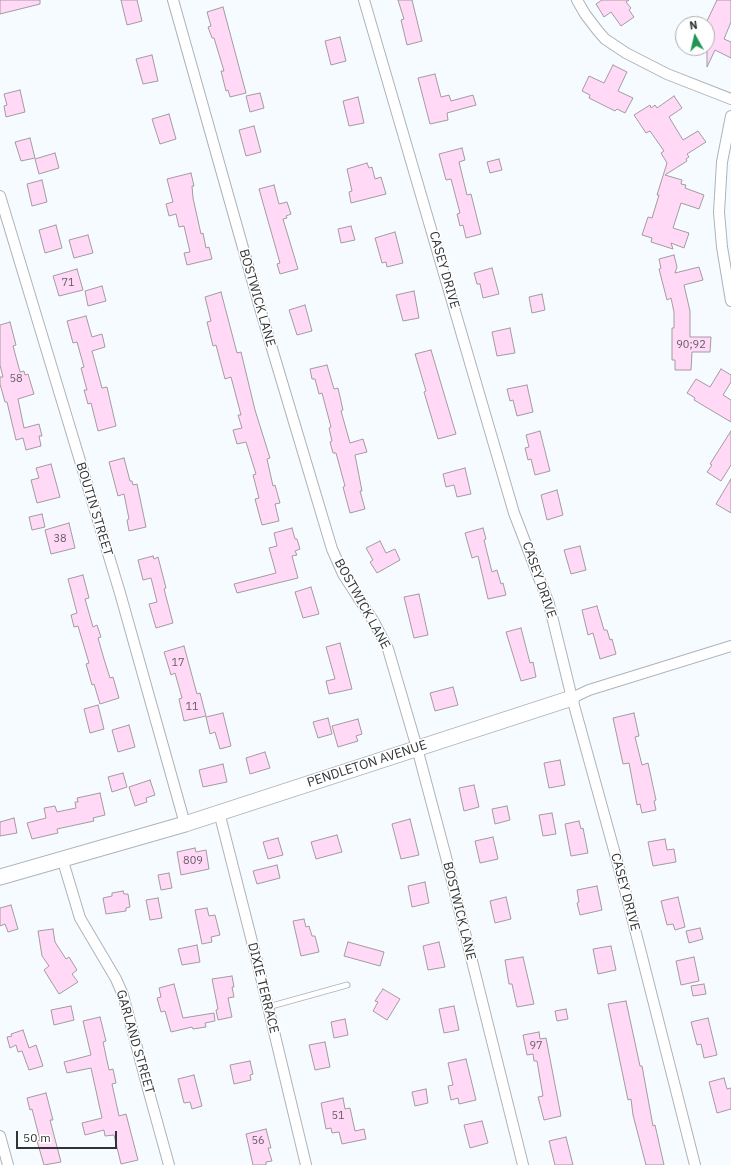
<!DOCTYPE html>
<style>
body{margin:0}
#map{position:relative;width:731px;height:1165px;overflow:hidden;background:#f6fbff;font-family:"IBM Plex Sans",sans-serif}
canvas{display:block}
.north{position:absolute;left:675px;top:16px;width:40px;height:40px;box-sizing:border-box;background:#fff;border:1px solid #acaeaf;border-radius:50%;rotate:352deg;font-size:11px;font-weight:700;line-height:16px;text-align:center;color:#303436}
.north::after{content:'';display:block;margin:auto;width:14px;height:18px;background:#1f9754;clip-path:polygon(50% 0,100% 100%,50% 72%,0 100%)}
.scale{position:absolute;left:16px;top:1131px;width:101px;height:18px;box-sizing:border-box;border:2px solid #303436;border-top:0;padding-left:5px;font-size:12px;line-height:14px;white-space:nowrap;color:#303436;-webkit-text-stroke:3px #fff;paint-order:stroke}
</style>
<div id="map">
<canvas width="731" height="1165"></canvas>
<div class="north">N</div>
<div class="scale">50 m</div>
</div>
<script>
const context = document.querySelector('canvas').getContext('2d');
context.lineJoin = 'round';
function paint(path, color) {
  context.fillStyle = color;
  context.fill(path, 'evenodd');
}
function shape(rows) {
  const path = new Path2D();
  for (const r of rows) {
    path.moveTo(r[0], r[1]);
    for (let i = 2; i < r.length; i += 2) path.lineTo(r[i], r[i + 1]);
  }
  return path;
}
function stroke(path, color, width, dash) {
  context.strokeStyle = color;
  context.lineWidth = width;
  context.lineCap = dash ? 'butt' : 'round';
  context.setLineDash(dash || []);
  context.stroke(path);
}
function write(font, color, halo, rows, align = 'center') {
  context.font = font + ' "IBM Plex Sans",sans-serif';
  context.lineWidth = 3;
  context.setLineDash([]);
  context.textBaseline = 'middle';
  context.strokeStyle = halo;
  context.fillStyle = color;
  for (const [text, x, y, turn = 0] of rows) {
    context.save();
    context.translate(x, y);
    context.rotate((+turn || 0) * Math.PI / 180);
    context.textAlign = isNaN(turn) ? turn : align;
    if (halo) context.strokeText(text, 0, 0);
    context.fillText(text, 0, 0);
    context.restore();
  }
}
const building = shape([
 [0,0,40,0,40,4,0,14,0,0],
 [121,0,137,0,142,21,127,25,121,0],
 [398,0,412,0,422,41,407,45,401,20,404,19,398,0],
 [602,0,629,0,626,2,631,8,629,10,634,17,621,26,611,12,604,17,596,4,602,0],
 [717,0,731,0,731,22,724,39,731,42,731,58,715,50,707,67,707,21,717,0],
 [223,7,246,93,230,97,228,90,226,91,221,71,224,71,214,38,212,38,208,27,211,26,207,12,223,7],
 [340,37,346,61,331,65,325,41,340,37],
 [152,55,158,81,143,84,136,59,152,55],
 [613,65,627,72,618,91,633,98,625,113,617,109,615,111,589,98,590,95,582,91,589,76,604,83,613,65],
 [435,74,441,97,449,95,451,101,473,95,476,105,447,113,448,120,430,124,418,78,435,74],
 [20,90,25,112,6,117,4,106,7,105,4,94,20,90],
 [260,93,264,108,250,112,246,96,260,93],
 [674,96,682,108,669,117,683,140,698,131,706,142,687,154,689,157,686,159,687,161,665,175,682,180,681,184,686,185,685,188,704,195,699,209,681,203,673,228,689,233,684,248,671,243,673,249,651,242,652,238,642,235,648,217,652,218,659,195,657,195,667,163,661,153,664,151,650,131,646,133,634,115,650,105,651,108,655,105,657,108,674,96],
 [358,97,364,123,349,126,343,101,358,97],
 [169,114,176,139,160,144,152,119,169,114],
 [254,126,261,152,246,156,239,130,254,126],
 [30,138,35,158,21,161,15,142,30,138],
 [462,148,465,160,459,162,467,195,471,194,481,234,466,238,463,225,460,226,457,214,460,213,451,179,446,180,439,154,462,148],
 [55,153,59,168,39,174,35,159,55,153],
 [499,159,502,170,490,173,487,162,499,159],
 [367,163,369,168,372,167,375,179,381,177,386,194,351,203,349,192,352,191,347,169,367,163],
 [191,173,194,186,192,186,193,198,201,234,203,233,206,248,209,247,212,259,187,265,184,253,190,252,184,226,179,227,176,214,169,216,166,204,173,202,167,179,191,173],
 [42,180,47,202,32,206,27,184,42,180],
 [274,185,279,204,287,202,291,214,286,216,287,218,283,219,298,269,280,274,277,264,280,263,259,189,274,185],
 [56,225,62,248,45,253,39,230,56,225],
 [351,226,355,240,341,243,338,229,351,226],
 [395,232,403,263,387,267,386,262,382,263,375,238,395,232],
 [88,235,93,253,74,258,69,240,88,235],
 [674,255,677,267,675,273,699,267,703,280,684,285,690,311,690,337,711,337,710,352,692,352,691,370,675,370,675,360,672,360,672,328,674,328,674,312,671,298,667,300,659,269,661,268,659,259,674,255],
 [492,268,499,294,483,298,480,284,477,284,474,273,492,268],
 [77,269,83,290,59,296,53,276,77,269],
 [102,286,106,301,88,306,85,291,102,286],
 [414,291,419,318,403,321,396,295,414,291],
 [221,292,237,353,241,352,255,410,270,458,267,459,273,486,275,485,280,503,275,504,279,521,262,525,255,499,259,498,253,475,256,474,246,442,237,444,233,430,242,428,238,415,241,415,231,377,225,379,216,345,213,346,207,322,211,321,205,297,221,292],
 [542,294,545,310,532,313,529,297,542,294],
 [305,305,312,331,297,335,289,310,305,305],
 [86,316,92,337,102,334,105,347,92,351,102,388,107,387,116,426,98,431,91,403,88,404,84,390,87,390,81,368,84,367,77,342,73,343,67,321,86,316],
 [10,322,16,345,13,346,20,372,24,371,25,375,28,374,34,394,18,399,24,428,39,424,42,436,39,436,41,446,26,450,23,438,16,440,7,402,5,402,0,384,0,377,3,377,0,365,0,325,10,322],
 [510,328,515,353,497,356,492,332,510,328],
 [431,350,456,434,438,439,424,392,426,391,415,354,431,350],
 [327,365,334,389,338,388,343,410,341,411,350,443,363,439,367,452,355,455,362,491,360,491,365,509,350,513,343,487,345,486,336,453,333,453,330,442,332,441,329,428,331,427,322,393,319,394,315,379,312,379,310,369,327,365],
 [721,369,731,375,731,382,723,395,731,400,731,422,694,400,695,398,687,393,696,379,710,387,721,369],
 [527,385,533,412,517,416,513,400,510,401,507,389,527,385],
 [540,431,550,471,535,475,531,459,528,460,525,448,529,447,526,435,540,431],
 [731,431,731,465,721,481,707,472,712,465,710,464,731,431],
 [124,458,130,481,132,481,133,485,137,484,146,527,129,531,127,520,129,519,124,494,118,496,109,462,124,458],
 [51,464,60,497,37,503,31,480,39,478,36,468,51,464],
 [465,468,471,494,457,497,454,485,446,487,443,474,465,468],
 [731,479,731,513,716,504,731,479],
 [557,490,563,515,547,520,541,495,557,490],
 [42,514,45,527,32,530,29,517,42,514],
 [69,523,75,548,51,554,45,530,69,523],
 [292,528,295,539,297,539,300,549,295,551,297,555,292,556,298,578,237,593,234,584,276,573,269,548,277,546,274,533,292,528],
 [483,528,486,539,484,540,492,572,497,570,501,584,503,583,506,595,488,599,478,556,472,558,465,533,483,528],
 [380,541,386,553,395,549,400,560,377,573,370,562,373,560,366,548,380,541],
 [580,546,586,570,571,574,564,550,580,546],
 [153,556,154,559,158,557,166,588,164,589,173,623,156,628,149,604,157,602,151,578,143,580,138,560,153,556],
 [83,575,89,598,85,599,93,627,97,625,101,637,98,638,104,659,110,678,113,677,119,698,100,704,94,684,92,685,86,664,89,663,78,626,74,627,71,615,77,613,68,579,83,575],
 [311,587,319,614,303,618,295,592,311,587],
 [419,594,428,635,414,638,404,597,419,594],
 [597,606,604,630,607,630,610,640,612,639,616,654,600,659,593,633,588,635,582,610,597,606],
 [521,628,530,663,533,662,536,677,521,681,506,632,521,628],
 [340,643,352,689,329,694,326,681,335,679,326,647,340,643],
 [184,646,197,694,200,693,206,716,184,721,179,699,182,698,175,673,171,675,164,652,184,646],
 [453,687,458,705,435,711,430,693,453,687],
 [98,705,104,729,90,733,84,709,98,705],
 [223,713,231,746,220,749,215,732,210,734,206,717,223,713],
 [634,713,639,736,635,737,642,765,648,763,656,800,654,801,656,810,642,813,640,804,637,805,629,763,623,764,613,718,634,713],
 [328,718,332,734,318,738,313,722,328,718],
 [358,719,362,734,356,736,358,741,338,747,332,726,358,719],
 [129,725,135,747,118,752,112,730,129,725],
 [265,752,270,768,250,774,246,758,265,752],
 [560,760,565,785,549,788,544,763,560,760],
 [223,764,227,782,203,787,199,770,223,764],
 [123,773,127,787,112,792,108,777,123,773],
 [150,780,155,795,146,798,147,802,135,806,129,787,150,780],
 [474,785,479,807,464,811,459,788,474,785],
 [100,793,105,815,93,818,94,821,57,829,58,833,32,839,27,823,46,818,44,808,55,806,57,812,76,808,75,802,78,802,77,798,100,793],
 [507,806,510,820,495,824,492,809,507,806],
 [552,813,556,834,543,836,539,815,552,813],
 [14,818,17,833,0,836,0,822,14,818],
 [410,819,419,855,401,859,392,824,410,819],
 [579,821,581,829,583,828,588,853,571,856,565,824,579,821],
 [337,835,342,852,316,859,311,842,337,835],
 [493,837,498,859,480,863,475,841,493,837],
 [278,838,283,855,268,859,263,842,278,838],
 [665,839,667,850,674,849,676,862,653,866,648,842,665,839],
 [195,848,196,852,206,850,209,869,181,875,177,852,195,848],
 [277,865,280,878,257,884,253,871,277,865],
 [169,873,172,888,161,890,158,875,169,873],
 [425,882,429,903,412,907,408,886,425,882],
 [597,886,602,910,580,915,577,903,579,902,577,890,597,886],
 [123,891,124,894,128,894,130,907,126,908,126,911,106,914,103,898,112,896,112,893,123,891],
 [506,897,511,919,495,923,490,901,506,897],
 [678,897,685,927,675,930,673,924,667,925,661,901,678,897],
 [158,898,162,918,150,920,146,900,158,898],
 [11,905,18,929,8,932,5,924,0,926,0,908,11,905],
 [207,908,209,916,215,915,220,935,211,937,212,942,202,944,195,910,207,908],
 [304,919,306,927,309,926,312,936,315,936,319,952,301,956,293,921,304,919],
 [700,928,703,939,689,943,686,931,700,928],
 [53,929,55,942,66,959,69,957,77,970,72,974,78,982,59,994,44,970,49,966,42,956,38,931,53,929],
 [348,942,384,952,380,966,344,956,348,942],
 [439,942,445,967,428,970,423,946,439,942],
 [197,945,200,962,182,965,178,949,197,945],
 [611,946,616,970,598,974,593,949,611,946],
 [523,957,534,1004,517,1007,512,984,509,984,505,960,523,957],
 [694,957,699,981,681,985,676,961,694,957],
 [232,976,234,987,232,987,234,997,228,998,232,1017,218,1020,216,1010,218,1009,212,979,232,976],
 [174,984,183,1018,214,1013,215,1021,205,1023,206,1027,193,1029,192,1027,171,1032,165,1011,161,1012,157,998,161,997,159,988,174,984],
 [704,984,706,994,693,996,691,986,704,984],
 [383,989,400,999,387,1020,373,1011,378,1002,375,1001,383,989],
 [626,1001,640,1066,642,1066,653,1126,655,1125,664,1165,646,1165,633,1115,631,1099,628,1100,608,1004,626,1001],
 [71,1006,74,1020,54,1025,51,1010,71,1006],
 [454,1006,459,1030,444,1033,439,1009,454,1006],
 [566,1009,568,1019,557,1021,555,1011,566,1009],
 [100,1017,106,1041,103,1042,109,1070,113,1069,116,1083,112,1084,119,1116,126,1114,138,1160,121,1164,114,1135,105,1136,104,1130,85,1135,82,1123,102,1118,91,1068,67,1073,64,1062,91,1055,83,1021,100,1017],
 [708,1018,717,1055,704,1058,701,1044,697,1045,691,1022,708,1018],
 [345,1019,348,1035,334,1038,331,1022,345,1019],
 [23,1030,29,1048,36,1045,43,1066,29,1070,22,1051,18,1052,16,1045,10,1048,7,1037,12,1036,11,1034,23,1030],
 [539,1032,540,1039,546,1038,561,1116,544,1120,538,1097,543,1096,537,1061,534,1061,533,1054,527,1055,523,1035,539,1032],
 [325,1042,330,1067,315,1070,309,1045,325,1042],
 [466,1059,476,1100,459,1104,458,1098,451,1100,448,1086,453,1085,448,1063,466,1059],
 [250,1061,253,1074,250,1075,251,1080,234,1084,230,1065,250,1061],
 [194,1075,202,1106,192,1109,190,1102,184,1103,178,1079,194,1075],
 [724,1078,727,1089,731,1088,731,1109,717,1113,709,1082,724,1078],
 [426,1089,428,1103,415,1106,412,1092,426,1089],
 [46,1093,53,1120,50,1120,61,1162,44,1165,37,1141,40,1140,32,1109,30,1110,27,1098,46,1093],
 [343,1098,345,1109,350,1108,355,1131,364,1129,366,1139,342,1144,339,1132,332,1133,331,1128,326,1129,321,1103,343,1098],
 [482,1121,488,1143,470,1148,464,1125,482,1121],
 [266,1129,271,1148,268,1148,272,1161,266,1162,266,1165,253,1165,246,1134,266,1129],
 [566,1137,573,1165,555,1165,549,1141,566,1137]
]);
paint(building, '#ffd9f5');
stroke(building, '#a39ba1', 1);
const lane = shape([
 [268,1007,347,985]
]);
const street = shape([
 [173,0,262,315,332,549,343,574,374,622,388,649,417,748,446,857,523,1165],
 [364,0,514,513,549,604,572,698,625,890,695,1165],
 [577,0,585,14,598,31,605,39,626,53,667,74,731,99],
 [731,116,722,162,719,212,722,247,731,301],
 [0,196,120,593,185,824],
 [572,698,589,690,731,646],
 [219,812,258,965,306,1165],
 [62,858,80,918,116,979,123,995,148,1089,169,1165],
 [0,1136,8,1165]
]);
const secondary = shape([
 [0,877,185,824,572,698]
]);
stroke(lane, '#acb4bb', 7);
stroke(street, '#acb4bb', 12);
stroke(secondary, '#acb4bb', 17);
stroke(lane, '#fff', 5);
stroke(street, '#fff', 10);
stroke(secondary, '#fff', 15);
write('11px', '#645d66', null, [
 ["71",68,283],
 ["90;92",691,345],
 ["58",16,379],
 ["38",60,539],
 ["17",178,663],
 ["11",192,707],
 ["809",193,861],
 ["97",536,1046],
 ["51",338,1116],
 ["56",258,1141]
]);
write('13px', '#303436', '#fff', [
 ["CASEY DRIVE",444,270,74],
 ["BOSTWICK LANE",257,298,74],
 ["BOUTIN STREET",94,509,73],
 ["CASEY DRIVE",539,580,71],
 ["BOSTWICK LANE",362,604,61],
 ["PENDLETON AVENUE",367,764,-18],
 ["CASEY DRIVE",625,892,75],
 ["BOSTWICK LANE",459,911,76],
 ["DIXIE TERRACE",263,988,76],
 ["GARLAND STREET",135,1042,74]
]);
</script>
